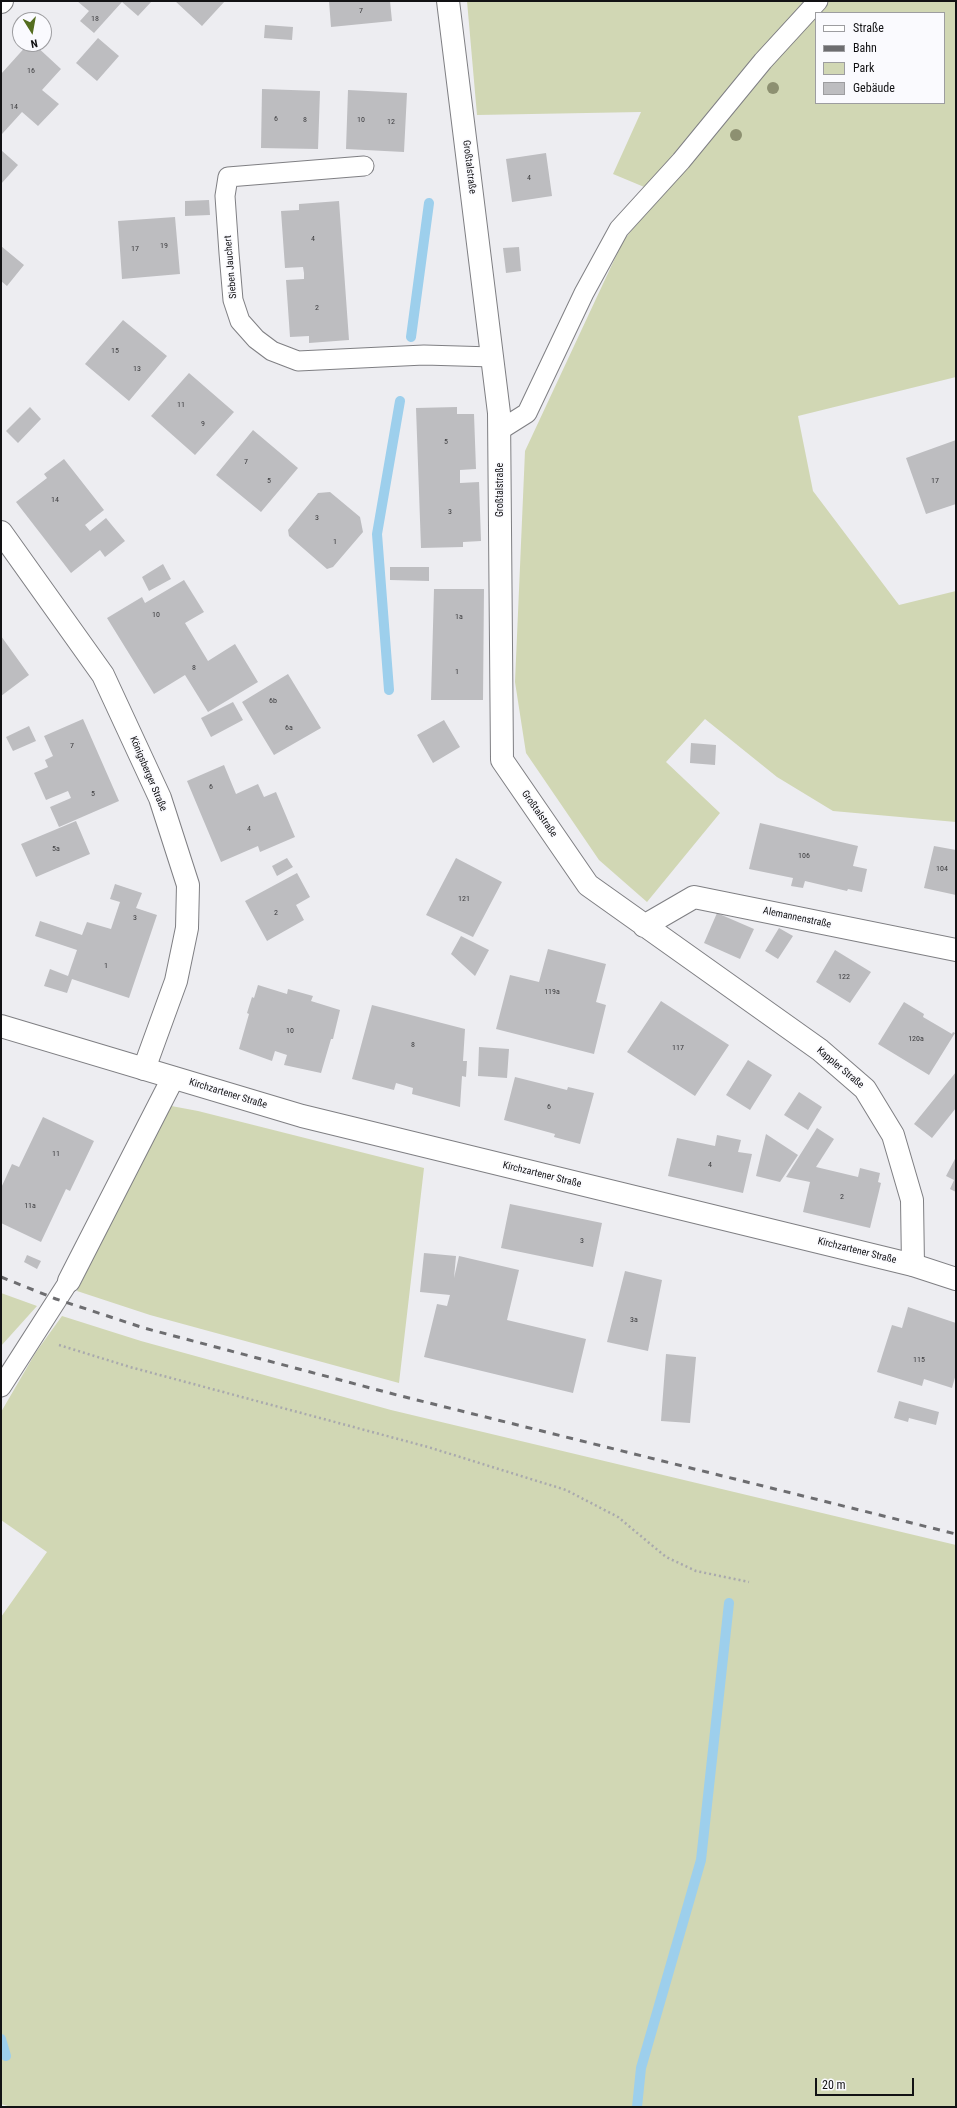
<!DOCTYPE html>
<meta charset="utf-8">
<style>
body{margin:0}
#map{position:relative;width:957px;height:2108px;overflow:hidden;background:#ededf1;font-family:"Roboto Condensed",sans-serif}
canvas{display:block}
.frame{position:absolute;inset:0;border:2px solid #121214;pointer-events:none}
.legend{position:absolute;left:815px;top:12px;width:130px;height:92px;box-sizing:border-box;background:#fafafe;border:1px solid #9d9da0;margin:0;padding:5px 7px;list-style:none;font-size:12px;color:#121214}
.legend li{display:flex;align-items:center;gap:8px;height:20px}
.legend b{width:20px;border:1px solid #9d9da0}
.north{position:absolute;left:12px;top:12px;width:40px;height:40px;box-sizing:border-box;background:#fafafe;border:1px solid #9d9da0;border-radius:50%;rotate:169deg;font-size:11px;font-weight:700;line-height:16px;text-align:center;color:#121214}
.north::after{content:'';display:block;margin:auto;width:14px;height:18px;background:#546d1f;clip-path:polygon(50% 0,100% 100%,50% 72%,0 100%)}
.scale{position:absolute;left:815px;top:2078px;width:99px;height:18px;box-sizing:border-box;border:2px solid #121214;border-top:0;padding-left:5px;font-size:12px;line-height:14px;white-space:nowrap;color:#121214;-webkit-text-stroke:3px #fafafe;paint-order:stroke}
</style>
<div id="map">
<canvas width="957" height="2108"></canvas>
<div class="frame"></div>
<ul class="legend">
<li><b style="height:5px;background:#fff"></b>Straße</li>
<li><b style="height:5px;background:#6d6d70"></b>Bahn</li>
<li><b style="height:11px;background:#d1d7b4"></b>Park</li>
<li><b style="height:11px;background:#bdbdc0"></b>Gebäude</li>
</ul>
<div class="north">N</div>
<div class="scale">20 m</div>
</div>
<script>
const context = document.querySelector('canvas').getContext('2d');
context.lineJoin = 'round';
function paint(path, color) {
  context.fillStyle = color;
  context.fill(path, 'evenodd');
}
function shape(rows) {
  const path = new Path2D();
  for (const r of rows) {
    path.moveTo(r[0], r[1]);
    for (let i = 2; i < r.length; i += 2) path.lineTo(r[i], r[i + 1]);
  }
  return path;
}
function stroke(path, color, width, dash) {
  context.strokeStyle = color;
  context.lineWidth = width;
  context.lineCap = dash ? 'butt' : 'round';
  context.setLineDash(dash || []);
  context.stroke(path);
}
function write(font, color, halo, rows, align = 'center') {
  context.font = font + ' "Roboto Condensed",sans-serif';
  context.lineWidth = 3;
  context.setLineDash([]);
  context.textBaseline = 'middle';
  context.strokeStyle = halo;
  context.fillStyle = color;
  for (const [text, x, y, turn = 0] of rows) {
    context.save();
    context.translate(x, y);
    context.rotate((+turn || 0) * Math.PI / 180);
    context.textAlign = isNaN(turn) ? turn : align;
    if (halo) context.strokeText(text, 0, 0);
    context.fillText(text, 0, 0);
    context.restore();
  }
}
paint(shape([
 [467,1,956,1,956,377,798,416,813,491,899,605,956,591,956,822,833,811,777,777,705,719,666,762,720,813,647,902,599,860,526,753,515,682,525,451,623,241,661,194,613,174,641,112,477,115],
 [816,13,944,13,944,103,816,103],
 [166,1105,198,1111,424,1168,399,1383,150,1315,77,1291,152,1141],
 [1,1293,37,1306,1,1346],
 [62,1316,141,1341,391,1410,956,1545,956,2107,11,2107,1,2104,1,1617,47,1552,1,1520,1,1412,36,1352]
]), '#d1d7b4');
stroke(shape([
 [411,337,429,203],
 [389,690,377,534,400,401],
 [1,2039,6,2056],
 [637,2107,641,2068,701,1860,729,1603]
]), '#9dcfec', 10);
paint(shape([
 [77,1,152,1,138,16,122,2,94,33,80,21,89,11],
 [175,1,225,1,202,26],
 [329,1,390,1,392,21,331,27],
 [265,25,293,27,292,40,264,38],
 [98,38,119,56,97,81,76,63],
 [28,44,34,44,61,69,42,90,59,104,38,126,22,112,2,134,1,74],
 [262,89,320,91,318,149,261,148],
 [348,90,407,93,404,152,346,149],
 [1,150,18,165,1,184],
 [546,153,552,196,512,202,506,159],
 [209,200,210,215,185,216,185,201],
 [339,201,349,340,309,343,309,336,290,337,286,280,304,279,304,273,303,267,285,268,281,211,299,210,299,204],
 [175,217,180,274,122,279,118,221],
 [1,246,24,265,7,286,1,281],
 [519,247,521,271,506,273,503,248],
 [123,320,167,356,129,401,85,364],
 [189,373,234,412,195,455,151,416],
 [30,407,41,419,18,443,6,431],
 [457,407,457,414,474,414,476,469,460,470,460,483,479,482,481,541,463,542,463,547,421,548,416,408],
 [253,430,298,468,261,512,216,475],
 [956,440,956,504,926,514,906,458],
 [64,459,104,510,85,525,90,531,106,518,125,541,105,557,100,550,71,573,16,502,47,478,44,474],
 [330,492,360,517,363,532,333,567,327,569,289,536,288,530,318,493],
 [163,564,171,579,149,591,142,577],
 [390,567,429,567,429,581,390,580],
 [184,580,204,612,185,623,208,661,235,644,258,682,208,712,185,675,154,694,107,618,142,597,145,603],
 [434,589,484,589,483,700,431,700],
 [1,636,29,675,1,696],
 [288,674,321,728,274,755,242,702],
 [233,702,243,720,211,737,201,718],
 [83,719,119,801,59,827,50,807,71,798,68,791,46,800,34,773,48,767,45,760,53,756,44,736],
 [444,720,460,747,433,763,417,735],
 [29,726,36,741,13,751,6,737],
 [691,743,716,745,715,765,690,763],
 [224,765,236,794,258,784,264,797,276,792,295,837,260,852,258,846,221,862,187,781],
 [76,821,90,854,36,877,21,844],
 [760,823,858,846,853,866,867,869,862,892,848,889,847,891,805,881,803,888,791,886,793,878,749,869],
 [934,846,956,850,956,895,924,888],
 [287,858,293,867,277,876,272,866],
 [456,858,502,882,473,937,426,915],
 [297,873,310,897,296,905,304,920,267,941,245,901],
 [115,884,142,893,136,908,157,915,129,998,72,979,67,993,44,986,50,969,68,976,77,950,35,936,40,921,82,935,87,922,111,929,120,902,110,899],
 [717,913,754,929,740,959,704,943],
 [779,928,793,936,778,959,765,951],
 [461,936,489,950,475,976,451,954],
 [548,949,606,964,596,1002,606,1005,594,1054,496,1029,510,975,539,982],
 [835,950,871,972,850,1003,816,982],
 [258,985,287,994,288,989,313,996,311,1001,340,1010,333,1039,331,1039,321,1073,284,1065,287,1055,275,1051,272,1061,239,1049,249,1014,247,1013,252,997,254,998],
 [661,1001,729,1045,695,1096,627,1052],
 [904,1002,924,1014,923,1017,952,1034,953,1032,955,1033,929,1075,878,1044],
 [372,1005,465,1029,463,1061,467,1061,466,1077,462,1076,460,1107,412,1094,413,1088,396,1083,394,1090,352,1079],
 [479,1047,509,1049,507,1078,478,1076],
 [748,1060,772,1075,750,1110,726,1095],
 [956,1072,956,1108,932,1138,914,1124],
 [515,1077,567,1090,568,1087,594,1093,580,1144,554,1137,555,1134,504,1120],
 [799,1092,822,1107,808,1130,784,1115],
 [43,1117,94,1141,70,1191,66,1189,41,1242,1,1223,1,1188,12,1164,19,1167],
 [817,1128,834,1139,816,1167,858,1177,860,1168,880,1173,878,1182,881,1183,870,1228,803,1212,810,1182,786,1177],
 [766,1134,798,1155,780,1182,756,1176],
 [717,1135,741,1140,738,1152,752,1154,743,1193,668,1176,677,1138,715,1146],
 [956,1157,956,1192,950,1189,954,1180,946,1176],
 [510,1204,602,1223,593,1267,501,1248],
 [424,1253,456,1256,454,1278,459,1256,519,1270,507,1320,586,1339,573,1393,424,1357,437,1304,447,1306,450,1295,420,1292],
 [27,1255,41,1261,37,1269,24,1262],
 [625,1271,662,1280,648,1351,607,1342],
 [908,1307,956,1323,956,1374,952,1388,924,1379,922,1386,877,1372,892,1325,902,1328],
 [666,1354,696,1357,690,1423,661,1421],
 [899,1401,939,1412,936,1425,909,1418,908,1422,894,1418]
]), '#bdbdc0');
const lane = shape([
 [364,166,228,177,225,196,229,253,233,300,240,321,256,339,272,351,298,361,424,355,493,357],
 [500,430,527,413,584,293,619,229,681,161,763,61,818,1],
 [1,1387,69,1281]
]);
const street = shape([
 [448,1,499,413,502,760,588,885,820,1050,865,1089,893,1135,912,1200,913,1265],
 [1,2,2,1],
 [1,532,103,675,160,798,188,885,187,928,176,981,144,1069],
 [644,926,694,897,956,950],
 [69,1281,173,1078]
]);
const secondary = shape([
 [1,1026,302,1116,913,1265,956,1279]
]);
stroke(lane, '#7f7f83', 21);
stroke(street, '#7f7f83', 24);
stroke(secondary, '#7f7f83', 24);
stroke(shape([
 [59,1345,130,1367,428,1447,566,1490,618,1517,666,1557,696,1571,749,1582]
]), '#a9a9ad', 2.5, [2, 3]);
stroke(lane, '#fff', 19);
stroke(street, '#fff', 22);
stroke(secondary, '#fff', 22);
stroke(shape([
 [1,1277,56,1299,144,1328,397,1395,956,1534]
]), '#6d6d70', 3, [7, 7]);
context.fillStyle = '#8d9071';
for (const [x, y] of [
 [773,88],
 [736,135]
]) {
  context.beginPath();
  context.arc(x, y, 6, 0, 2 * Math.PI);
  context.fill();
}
write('8px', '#3d3d3f', null, [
 ["7",361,11],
 ["18",95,19],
 ["16",31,71],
 ["14",14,107],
 ["6",276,119],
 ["8",305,120],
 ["10",361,120],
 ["12",391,122],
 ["4",529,178],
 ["4",313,239],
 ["19",164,246],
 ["17",135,249],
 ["2",317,308],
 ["15",115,351],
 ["13",137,369],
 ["11",181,405],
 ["9",203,424],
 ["5",446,442],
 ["7",246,462],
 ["5",269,481],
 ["17",935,481],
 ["14",55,500],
 ["3",450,512],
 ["3",317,518],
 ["1",335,542],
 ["10",156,615],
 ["1a",459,617],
 ["8",194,668],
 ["1",457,672],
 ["6b",273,701],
 ["6a",289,728],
 ["7",72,746],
 ["6",211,787],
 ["5",93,794],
 ["4",249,829],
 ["5a",56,849],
 ["106",804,856],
 ["104",942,869],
 ["121",464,899],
 ["2",276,913],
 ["3",135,918],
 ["1",106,966],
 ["122",844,977],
 ["119a",552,992],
 ["10",290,1031],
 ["120a",916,1039],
 ["8",413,1045],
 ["117",678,1048],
 ["6",549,1107],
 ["11",56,1154],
 ["4",710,1165],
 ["2",842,1197],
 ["11a",30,1206],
 ["3",582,1241],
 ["3a",634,1320],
 ["115",919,1360]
]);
write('10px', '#121214', '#fafafe', [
 ["Großtalstraße",469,167,83],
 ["Sieben Jauchert",231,267,-95],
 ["Großtalstraße",500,490,-90],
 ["Königsberger Straße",148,774,67],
 ["Großtalstraße",539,814,55],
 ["Alemannenstraße",797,918,12],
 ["Kappler Straße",840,1068,40],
 ["Kirchzartener Straße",228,1094,17],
 ["Kirchzartener Straße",542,1175,14],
 ["Kirchzartener Straße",857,1251,14]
]);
</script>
